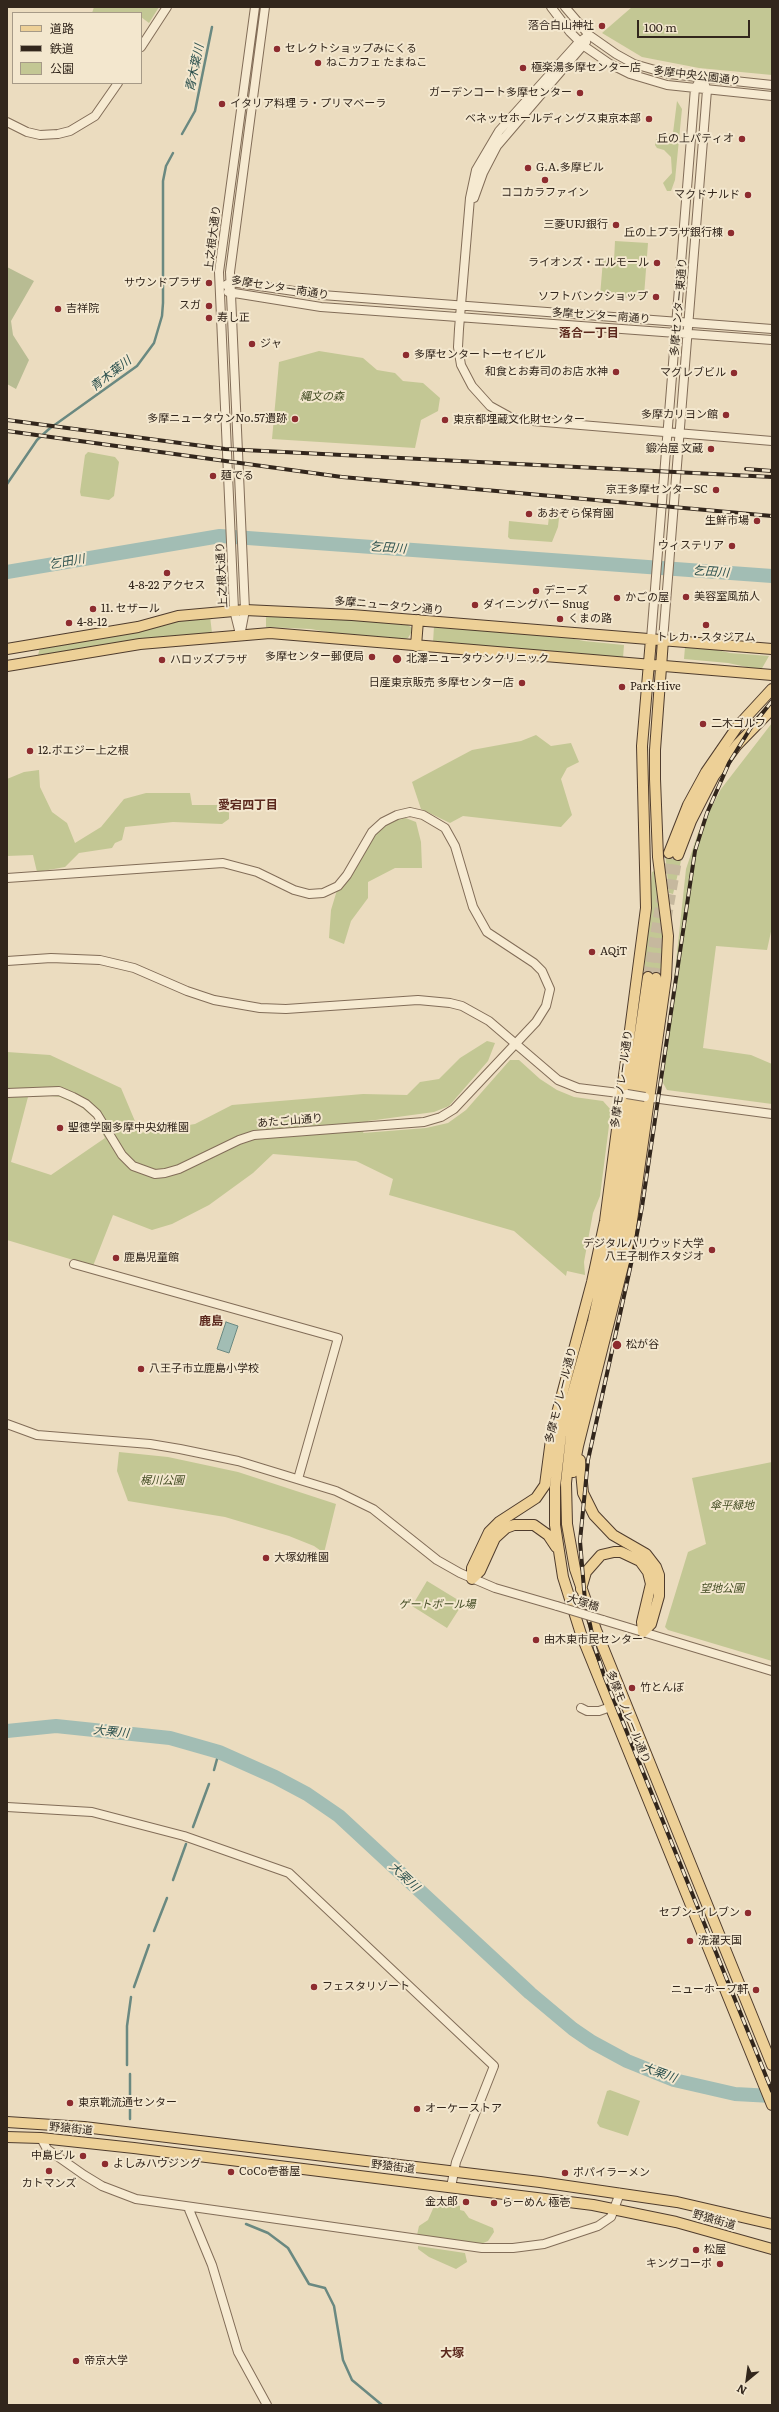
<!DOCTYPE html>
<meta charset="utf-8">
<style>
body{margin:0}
#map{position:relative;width:779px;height:2412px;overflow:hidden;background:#ebdcbf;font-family:Literata,"Noto Sans JP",serif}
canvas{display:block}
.frame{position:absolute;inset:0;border:8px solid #32261c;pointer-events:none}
.legend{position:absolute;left:12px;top:12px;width:130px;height:72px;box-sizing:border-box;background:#f3e7ce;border:1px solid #a69a87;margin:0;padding:5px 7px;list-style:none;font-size:12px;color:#32261c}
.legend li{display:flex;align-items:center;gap:8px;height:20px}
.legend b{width:20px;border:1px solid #a69a87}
.north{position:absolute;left:727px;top:2360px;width:40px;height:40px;-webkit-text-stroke:3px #f3e7ce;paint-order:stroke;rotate:209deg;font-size:11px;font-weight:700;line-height:16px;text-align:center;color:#32261c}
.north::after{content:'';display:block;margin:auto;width:14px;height:18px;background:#32261c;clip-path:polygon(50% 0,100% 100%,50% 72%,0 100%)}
.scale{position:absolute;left:637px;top:20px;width:113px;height:18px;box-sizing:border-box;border:2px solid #32261c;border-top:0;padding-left:5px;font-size:12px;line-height:14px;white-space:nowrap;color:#32261c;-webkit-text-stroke:3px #f3e7ce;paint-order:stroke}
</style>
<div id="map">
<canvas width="779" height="2412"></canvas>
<div class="frame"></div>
<ul class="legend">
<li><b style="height:5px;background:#edd097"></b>道路</li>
<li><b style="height:5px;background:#32261c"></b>鉄道</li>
<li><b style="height:11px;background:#c3c794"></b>公園</li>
</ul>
<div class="north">N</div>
<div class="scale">100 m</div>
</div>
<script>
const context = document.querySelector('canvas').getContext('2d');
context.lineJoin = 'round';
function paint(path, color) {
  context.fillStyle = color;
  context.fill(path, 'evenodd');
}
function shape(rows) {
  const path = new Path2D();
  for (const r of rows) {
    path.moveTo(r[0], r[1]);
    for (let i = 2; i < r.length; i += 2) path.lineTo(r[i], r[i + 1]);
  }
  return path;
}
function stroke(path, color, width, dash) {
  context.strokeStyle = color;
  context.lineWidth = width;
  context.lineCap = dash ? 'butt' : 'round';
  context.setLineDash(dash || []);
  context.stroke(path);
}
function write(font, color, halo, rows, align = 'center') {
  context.font = font + ' Literata,"Noto Sans JP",serif';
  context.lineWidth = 4;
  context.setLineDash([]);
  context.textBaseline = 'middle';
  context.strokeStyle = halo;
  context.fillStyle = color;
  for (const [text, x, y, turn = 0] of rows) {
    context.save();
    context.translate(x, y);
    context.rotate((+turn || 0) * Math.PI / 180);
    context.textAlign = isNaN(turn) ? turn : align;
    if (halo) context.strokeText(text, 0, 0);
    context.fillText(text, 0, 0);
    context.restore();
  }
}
paint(shape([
 [94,7,159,7,149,23,141,17,141,13,92,13],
 [632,7,772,7,772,75,699,68,642,57,602,33],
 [677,101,682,109,675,180,671,191,667,191,663,183,672,173,671,157,664,150,657,148,655,145,656,139,668,140,669,133,673,133],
 [615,241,648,243,644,296,629,295,628,298,600,296,603,260,614,261],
 [319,351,363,358,377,370,395,373,403,381,423,383,440,398,438,411,421,420,415,448,272,439,279,362],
 [88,452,115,457,119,462,114,496,109,500,81,496,80,492,85,455],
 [550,508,560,509,558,527,552,542,510,539,508,537,509,521,548,525],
 [266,615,405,623,412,628,411,633,408,638,402,640,342,635,311,629,266,627],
 [210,616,212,633,38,655,40,648,181,620],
 [434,626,560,636,584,641,624,645,623,658,433,643],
 [685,647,709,648,730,653,769,656,761,670,728,663,684,659],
 [772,723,772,927,767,950,716,946,703,1048,751,1055,772,1064,772,1104,667,1090,663,1083,686,869,698,833,721,789],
 [536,735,551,746,571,743,579,762,567,768,561,779,572,815,561,827,463,816,450,823,421,809,412,782,472,750,521,741],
 [39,770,40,787,52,812,67,823,75,843,101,827,124,799,146,793,190,793,192,805,220,805,229,807,229,819,222,824,173,822,125,827,122,840,115,843,112,848,79,853,65,867,37,872,33,855,7,856,7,779,24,772],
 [403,817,416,822,421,842,422,868,395,868,368,882,368,898,351,921,344,944,329,938,331,910,337,890,373,833,384,822],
 [665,852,682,857,673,894,669,893],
 [654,871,663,941,660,977,644,975,652,872],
 [487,1041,495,1043,488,1061,449,1106,434,1112,368,1121,363,1133,426,1128,448,1123,466,1110,510,1060,519,1060,540,1079,557,1090,574,1097,603,1101,611,1110,600,1196,593,1213,584,1262,585,1275,567,1271,566,1276,514,1231,389,1195,393,1179,356,1161,273,1154,253,1173,209,1205,172,1224,152,1230,113,1215,93,1266,7,1240,7,1052,50,1055,121,1088,140,1133,195,1124,232,1105,363,1094,407,1095,420,1082,439,1079,460,1058],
 [49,1096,60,1097,80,1106,94,1118,105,1138,51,1175,11,1162,28,1097],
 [119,1452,168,1457,238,1472,336,1504,324,1553,314,1546,289,1536,225,1517,128,1501,117,1471],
 [772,1462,772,1661,668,1630,665,1627,688,1552,706,1544,692,1478],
 [427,1581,463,1603,447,1628,412,1606],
 [610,2090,640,2101,628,2136,600,2127,597,2123,607,2091],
 [443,2198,460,2206,460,2210,464,2211,469,2218,493,2228,494,2232,488,2241,481,2244,417,2235,419,2226,428,2220,436,2202],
 [418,2246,465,2253,467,2262,456,2269,429,2257,418,2249]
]), '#c3c794');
paint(shape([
 [7,267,34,281,11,321,13,335,29,360,16,389,7,384]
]), '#b8bc93');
const water = shape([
 [226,1322,238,1326,229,1353,217,1349,226,1322]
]);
paint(water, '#a2bdb4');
stroke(water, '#6a8981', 1);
stroke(shape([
 [182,134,195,111,212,27],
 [7,484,37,440,49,429,137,366,154,343,162,316,163,303,163,181,166,166,173,153],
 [214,1770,219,1752],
 [193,1827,209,1784],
 [173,1880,186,1844],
 [154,1931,167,1898],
 [134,1987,149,1945],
 [127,2065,127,2026,131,1997],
 [130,2074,130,2119],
 [246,2224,268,2233,288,2248,309,2284,325,2288,334,2306,343,2360,352,2380,382,2405]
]), '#6a8981', 2.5);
stroke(shape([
 [7,572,220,536,772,576],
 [7,1731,56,1726,170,1738,219,1752,275,1777,307,1794,339,1816,530,1993,573,2029,592,2042,627,2061,674,2080,735,2094,772,2096]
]), '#a2bdb4', 14);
stroke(shape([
 [648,977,669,853],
 [656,978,678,855]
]), '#c6b89e', 10, [10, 5]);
const minor = shape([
 [551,7,570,32,584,46,610,64,630,74,667,85,772,96],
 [565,7,589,35,616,54,634,64,669,74,772,85],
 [589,35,579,42,499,131,476,170,470,198,459,329,458,347,461,365,472,386,490,406,510,417,521,420,772,441],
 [141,47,167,7],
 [7,122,27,132,40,135,58,134,70,131,95,116,118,83],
 [474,198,483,173,497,146,586,42],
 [226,285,231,282,322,295,772,329],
 [228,292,321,307,772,340],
 [241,631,245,610,230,272,265,7],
 [240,634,234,610,219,272,255,7],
 [651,639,695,88,702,78],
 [663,640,707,90,702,78],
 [7,878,223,863,257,872,294,890,309,894,323,893,338,886,347,875,372,832,383,822,397,815,410,812,423,815,445,828,455,846,473,907,487,932,534,963,542,971,550,989,546,1006,536,1022,454,1109,441,1117,424,1122,254,1135,239,1140,179,1169,165,1173,155,1174,133,1166,122,1155,97,1114,86,1104,73,1097,59,1091,7,1093],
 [7,961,51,958,100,960,134,968,187,991,214,1000,260,1008,286,1009,418,1000,450,1003,462,1006,489,1021,558,1080,578,1088,627,1094],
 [645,1097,772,1114],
 [74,1264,338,1338,298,1479],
 [7,1424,37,1435,150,1444,180,1449,238,1461,336,1491,373,1509,437,1560,460,1573,495,1588,557,1606],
 [603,1620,772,1671],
 [581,1708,587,1711,599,1711,625,1702],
 [7,1807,92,1812,184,1836,289,1873,494,2066,456,2162,451,2187],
 [41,2138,47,2149,84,2175,102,2186,136,2199,482,2248,513,2248,544,2244,598,2226,611,2217,620,2193],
 [188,2207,212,2265,238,2352,267,2405]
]);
const major = shape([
 [416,646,418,620],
 [7,649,138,627,178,616,245,610,352,615,772,649],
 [7,666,140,644,270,633,772,675],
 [669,853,688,805,706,772,737,727,772,689],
 [678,855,691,821,714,776,737,745,772,709],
 [648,977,609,1248,593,1321,561,1435,555,1487,555,1525,563,1577,581,1634,772,2105],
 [656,978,620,1241,601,1325,571,1436,566,1483,567,1524,575,1569,596,1630,772,2065],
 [580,1460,583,1493,594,1515,613,1535,646,1554,656,1567,659,1575,659,1596,651,1624,643,1632],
 [573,1472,578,1446,629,1242,666,978,668,936,658,857,655,779,655,750,663,640],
 [472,1579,472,1568,489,1532,499,1522,536,1498,545,1485,552,1432,592,1282,605,1221,646,908,642,746,651,639],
 [472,1579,480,1571,495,1538,506,1528,514,1525,534,1525,548,1535,556,1547],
 [581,1589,586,1572,601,1555,614,1552,621,1552,640,1561,648,1572,651,1584,642,1622,643,1632],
 [7,2122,84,2127,540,2182,677,2202,772,2224],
 [7,2137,41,2138,134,2148,593,2205,676,2222,772,2249]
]);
stroke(minor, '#826d58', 10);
stroke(major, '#4f3c2d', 12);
stroke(minor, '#f6ead1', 8);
stroke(major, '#edd097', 10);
const rail = shape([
 [7,420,225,449,772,477],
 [7,431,342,477,772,516],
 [746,469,772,471],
 [772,701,750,729,729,763,707,813,695,851,642,1207,633,1255,588,1460,580,1541,585,1601,595,1648,605,1678,772,2091]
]);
stroke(rail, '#32261c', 4);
stroke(rail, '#f3e7ce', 2.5, [8]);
const minorBridge = shape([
 [627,1094,645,1097],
 [557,1606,603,1620]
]);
stroke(minorBridge, '#826d58', 10, []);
stroke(minorBridge, '#f6ead1', 8);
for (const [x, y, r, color] of [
 [602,26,4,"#8d2c2f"],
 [277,49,4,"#8d2c2f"],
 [318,63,4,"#8d2c2f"],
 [523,68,4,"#8d2c2f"],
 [580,93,4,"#8d2c2f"],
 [222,104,4,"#8d2c2f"],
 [649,119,4,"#8d2c2f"],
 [742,139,4,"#8d2c2f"],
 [528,168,4,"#8d2c2f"],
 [545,180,4,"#8d2c2f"],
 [748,195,4,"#8d2c2f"],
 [616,225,4,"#8d2c2f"],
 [731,233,4,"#8d2c2f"],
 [657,263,4,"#8d2c2f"],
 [209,283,4,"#8d2c2f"],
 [656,297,4,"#8d2c2f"],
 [209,306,4,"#8d2c2f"],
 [58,309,4,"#8d2c2f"],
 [209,318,4,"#8d2c2f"],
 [252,344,4,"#8d2c2f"],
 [406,355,4,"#8d2c2f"],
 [616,372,4,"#8d2c2f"],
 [734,373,4,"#8d2c2f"],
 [726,415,4,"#8d2c2f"],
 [295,419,4,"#8d2c2f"],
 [445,420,4,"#8d2c2f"],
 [711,449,4,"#8d2c2f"],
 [213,476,4,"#8d2c2f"],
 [716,490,4,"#8d2c2f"],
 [529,514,4,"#8d2c2f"],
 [757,521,4,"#8d2c2f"],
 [732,546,4,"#8d2c2f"],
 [167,573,4,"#8d2c2f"],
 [536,591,4,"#8d2c2f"],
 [686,597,4,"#8d2c2f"],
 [617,598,4,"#8d2c2f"],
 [475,605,4,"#8d2c2f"],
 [93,609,4,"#8d2c2f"],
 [560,619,4,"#8d2c2f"],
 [69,623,4,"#8d2c2f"],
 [706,625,4,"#8d2c2f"],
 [372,657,4,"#8d2c2f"],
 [397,659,5,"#8d2c2f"],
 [162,660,4,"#8d2c2f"],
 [522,683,4,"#8d2c2f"],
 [622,687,4,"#8d2c2f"],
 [703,724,4,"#8d2c2f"],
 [30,751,4,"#8d2c2f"],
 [592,952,4,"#8d2c2f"],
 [60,1128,4,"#8d2c2f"],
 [712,1250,4,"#8d2c2f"],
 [116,1258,4,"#8d2c2f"],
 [617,1345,5,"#8d2c2f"],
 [141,1369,4,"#8d2c2f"],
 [266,1558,4,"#8d2c2f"],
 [536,1640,4,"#8d2c2f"],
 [632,1688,4,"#8d2c2f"],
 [748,1913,4,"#8d2c2f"],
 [690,1941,4,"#8d2c2f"],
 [314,1987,4,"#8d2c2f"],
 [756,1990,4,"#8d2c2f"],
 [70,2103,4,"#8d2c2f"],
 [417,2109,4,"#8d2c2f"],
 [83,2156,4,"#8d2c2f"],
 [105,2164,4,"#8d2c2f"],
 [49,2171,4,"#8d2c2f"],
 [231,2172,4,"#8d2c2f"],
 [565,2173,4,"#8d2c2f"],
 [466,2202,4,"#8d2c2f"],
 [494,2203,4,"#8d2c2f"],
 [696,2250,4,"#8d2c2f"],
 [720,2264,4,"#8d2c2f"],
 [76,2361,4,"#8d2c2f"]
]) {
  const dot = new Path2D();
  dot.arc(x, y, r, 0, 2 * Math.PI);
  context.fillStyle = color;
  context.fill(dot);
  stroke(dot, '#f3e7ce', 1.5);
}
write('11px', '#32261c', '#f3e7ce', [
 ["落合白山神社",594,26,"right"],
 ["セレクトショップみにくる",285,49],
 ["ねこカフェ たまねこ",326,63],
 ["極楽湯多摩センター店",531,68],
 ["ガーデンコート多摩センター",572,93,"right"],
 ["イタリア料理 ラ・プリマベーラ",230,104],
 ["ベネッセホールディングス東京本部",641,119,"right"],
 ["丘の上パティオ",734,139,"right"],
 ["G.A.多摩ビル",536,168],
 ["ココカラファイン",545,193,"center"],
 ["マクドナルド",740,195,"right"],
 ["三菱UFJ銀行",608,225,"right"],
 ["丘の上プラザ銀行棟",723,233,"right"],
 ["ライオンズ・エルモール",649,263,"right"],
 ["サウンドプラザ",201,283,"right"],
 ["ソフトバンクショップ",648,297,"right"],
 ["スガ",201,306,"right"],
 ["吉祥院",66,309],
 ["寿し正",217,318],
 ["ジャ",260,344],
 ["多摩センタートーセイビル",414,355],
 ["和食とお寿司のお店 水神",608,372,"right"],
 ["マグレブビル",726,373,"right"],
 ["多摩カリヨン館",718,415,"right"],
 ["多摩ニュータウンNo.57遺跡",287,419,"right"],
 ["東京都埋蔵文化財センター",453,420],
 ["鍛冶屋 文蔵",703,449,"right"],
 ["麺でる",221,476],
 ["京王多摩センターSC",708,490,"right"],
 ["あおぞら保育園",537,514],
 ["生鮮市場",749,521,"right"],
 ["ウィステリア",724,546,"right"],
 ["4-8-22 アクセス",167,586,"center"],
 ["デニーズ",544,591],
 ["美容室風茄人",694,597],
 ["かごの屋",625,598],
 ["ダイニングバー Snug",483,605],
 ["11. セザール",101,609],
 ["くまの路",568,619],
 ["4-8-12",77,623],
 ["トレカ・スタジアム",706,638,"center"],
 ["多摩センター郵便局",364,657,"right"],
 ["北澤ニュータウンクリニック",406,659],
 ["ハロッズプラザ",170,660],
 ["日産東京販売 多摩センター店",514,683,"right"],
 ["Park Hive",630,687],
 ["二木ゴルフ",711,724],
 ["12.ポエジー上之根",38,751],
 ["AQiT",600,952],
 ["聖徳学園多摩中央幼稚園",68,1128],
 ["デジタルハリウッド大学",704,1244,"right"],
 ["八王子制作スタジオ",704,1257,"right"],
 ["鹿島児童館",124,1258],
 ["松が谷",626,1345],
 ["八王子市立鹿島小学校",149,1369],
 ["大塚幼稚園",274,1558],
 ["由木東市民センター",544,1640],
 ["竹とんぼ",640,1688],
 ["セブン-イレブン",740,1913,"right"],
 ["洗濯天国",698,1941],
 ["フェスタリゾート",322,1987],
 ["ニューホープ軒",748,1990,"right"],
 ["東京靴流通センター",78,2103],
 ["オーケーストア",425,2109],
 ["中島ビル",75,2156,"right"],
 ["よしみハウジング",113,2164],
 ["CoCo壱番屋",239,2172],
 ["ポパイラーメン",573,2173],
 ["カトマンズ",49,2184,"center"],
 ["金太郎",458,2202,"right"],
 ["らーめん 極壱",502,2203],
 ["松屋",704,2250],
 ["キングコーポ",712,2264,"right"],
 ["帝京大学",84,2361]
], 'left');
write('11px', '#32261c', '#f3e7ce', [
 ["多摩中央公園通り",697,76,7],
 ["上之根大通り",213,238,-83],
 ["多摩センター南通り",280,288,9],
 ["多摩センター東通り",679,307,-85],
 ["多摩センター南通り",601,316,4],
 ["上之根大通り",222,575,-93],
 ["多摩ニュータウン通り",389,606,5],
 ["多摩モノレール通り",622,1079,-82],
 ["あたご山通り",290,1121,-5],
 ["多摩モノレール通り",561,1395,-76],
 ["大塚橋",583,1603,17],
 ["多摩モノレール通り",628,1717,68],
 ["野猿街道",71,2129,6],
 ["野猿街道",393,2167,7],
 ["野猿街道",714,2220,16]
]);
write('italic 11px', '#444d24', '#f3e7ce', [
 ["縄文の森",322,397],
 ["梶川公園",162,1481],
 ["傘平緑地",732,1506],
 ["望地公園",722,1589],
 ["ゲートボール場",437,1605]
]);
write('italic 12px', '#2c514e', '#f3e7ce', [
 ["青木葉川",195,68,-78],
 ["青木葉川",111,374,-38],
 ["乞田川",388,548,4],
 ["乞田川",67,562,-10],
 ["乞田川",711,572,4],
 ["大栗川",111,1732,6],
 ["大栗川",404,1877,43],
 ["大栗川",659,2073,20]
]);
write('bold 12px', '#5c291e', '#f3e7ce', [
 ["落合一丁目",589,333],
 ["愛宕四丁目",248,805],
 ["鹿島",211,1321],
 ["大塚",452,2353]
]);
</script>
